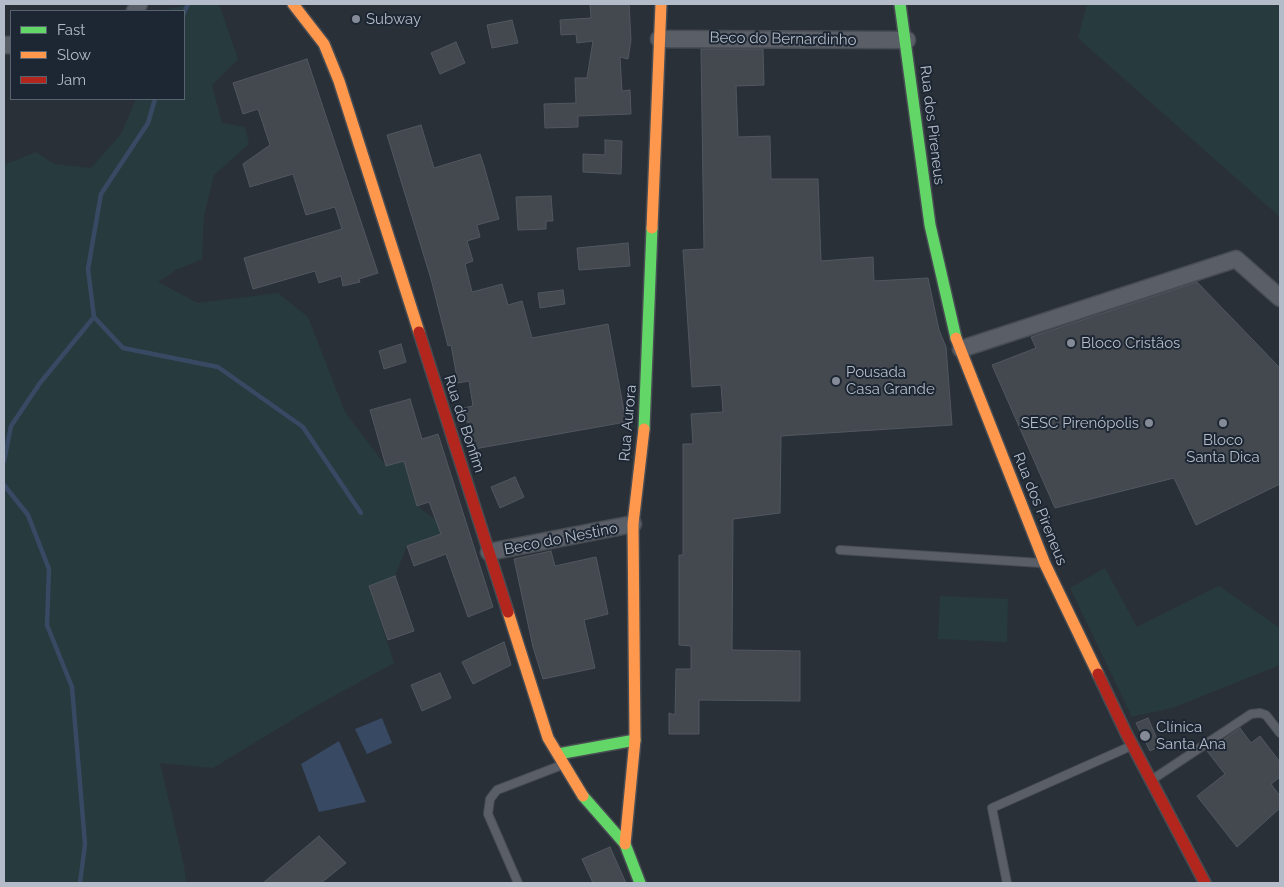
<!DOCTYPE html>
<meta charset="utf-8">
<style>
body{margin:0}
#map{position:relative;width:1284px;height:887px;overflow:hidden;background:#2a3038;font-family:Raleway,sans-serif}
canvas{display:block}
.frame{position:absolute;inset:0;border:5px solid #b4bcc9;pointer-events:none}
.legend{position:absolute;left:10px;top:10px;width:175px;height:90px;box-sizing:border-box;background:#1d2633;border:1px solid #59626f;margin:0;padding:6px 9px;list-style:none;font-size:15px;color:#b4bcc9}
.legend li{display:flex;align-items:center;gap:10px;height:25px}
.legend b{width:25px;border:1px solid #59626f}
</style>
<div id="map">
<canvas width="1284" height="887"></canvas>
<div class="frame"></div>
<ul class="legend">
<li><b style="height:6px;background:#63d668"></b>Fast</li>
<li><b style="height:6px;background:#ff974d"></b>Slow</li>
<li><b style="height:6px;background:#b3261e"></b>Jam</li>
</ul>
</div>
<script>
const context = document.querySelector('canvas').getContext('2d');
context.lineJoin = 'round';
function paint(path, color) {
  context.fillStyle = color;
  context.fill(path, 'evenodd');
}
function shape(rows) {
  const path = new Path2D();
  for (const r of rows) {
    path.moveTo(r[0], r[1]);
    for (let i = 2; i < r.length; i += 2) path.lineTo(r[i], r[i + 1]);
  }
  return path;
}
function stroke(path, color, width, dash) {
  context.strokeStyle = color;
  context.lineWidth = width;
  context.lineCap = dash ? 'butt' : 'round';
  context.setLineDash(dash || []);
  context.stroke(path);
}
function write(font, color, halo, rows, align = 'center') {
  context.font = font + ' Raleway,sans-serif';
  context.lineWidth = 4;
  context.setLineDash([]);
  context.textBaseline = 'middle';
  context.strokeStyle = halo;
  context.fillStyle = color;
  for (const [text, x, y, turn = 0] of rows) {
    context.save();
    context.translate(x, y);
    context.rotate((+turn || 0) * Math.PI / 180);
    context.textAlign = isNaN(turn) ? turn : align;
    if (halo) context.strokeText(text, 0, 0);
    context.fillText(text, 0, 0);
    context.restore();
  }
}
paint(shape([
 [191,4,217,4,220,7,238,59,212,85,222,123,245,127,249,144,214,175,204,216,202,259,176,270,158,282,198,303,278,293,308,317,345,412,386,466,404,461,417,506,436,520,441,534,407,546,395,576,369,586,394,663,312,708,213,768,160,763,184,865,186,883,4,883,4,165,36,152,54,164,91,168,121,134,136,99,184,99,184,11,160,11],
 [1087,4,1280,4,1280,217,1078,38],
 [1105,568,1137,627,1219,586,1280,628,1280,665,1175,707,1132,717,1070,588],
 [940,596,1008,599,1007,642,938,639]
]), '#273a3e');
paint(shape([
 [382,718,392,743,367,754,355,729],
 [339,741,366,802,319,812,301,764]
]), '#384963');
stroke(shape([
 [184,13,188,4],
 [94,317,123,348,218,367,303,427,361,513],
 [4,461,11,426,40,383,94,317,88,269,101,194,148,123,155,99],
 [4,485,28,515,49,569,47,625,72,687,85,844,80,883]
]), '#384963', 4.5);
const building = shape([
 [590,4,629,4,631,40,628,59,620,57,622,91,630,90,631,114,578,116,578,127,545,128,544,104,576,103,575,78,587,78,593,41,577,43,576,34,561,35,560,20,591,18,590,4],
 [512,20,518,43,492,48,487,25,512,20],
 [456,42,465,63,440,74,431,53,456,42],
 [701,49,763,49,764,85,736,86,738,137,770,136,771,179,818,179,821,261,873,257,874,281,928,278,939,330,946,347,952,425,781,436,780,513,733,519,732,650,800,651,800,701,699,700,699,734,669,734,669,713,675,715,676,669,691,669,691,646,679,645,679,555,683,555,683,444,693,444,691,414,723,412,721,385,692,387,683,250,704,249,701,49],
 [307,59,378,273,359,279,360,282,343,286,341,276,319,283,315,271,253,289,244,258,342,229,335,207,306,215,293,174,250,187,243,164,270,145,258,109,243,114,233,83,307,59],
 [421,125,434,168,480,154,484,166,499,219,477,225,480,237,467,241,473,261,465,264,472,292,502,284,508,305,522,301,532,338,608,324,626,422,474,449,469,422,466,422,463,408,473,406,469,381,458,383,451,345,448,346,431,279,387,135,421,125],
 [605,140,622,141,621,174,583,172,583,154,605,155,605,140],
 [551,196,553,221,546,221,546,229,518,230,516,197,551,196],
 [628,243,630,266,579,270,577,248,628,243],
 [1197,282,1280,368,1280,484,1196,525,1174,478,1055,508,992,365,1036,348,1031,337,1197,282],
 [563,290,565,304,540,308,538,293,563,290],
 [401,344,406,362,384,369,379,351,401,344],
 [410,399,422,439,438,434,493,607,468,617,446,554,414,566,407,546,441,534,429,502,417,506,404,461,386,466,370,410,410,399],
 [515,477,524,497,500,508,491,487,515,477],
 [551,551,555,566,596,557,608,614,584,620,595,668,543,679,533,647,514,559,551,551],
 [395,576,414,631,388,640,369,586,395,576],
 [504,642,511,665,473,684,462,662,504,642],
 [440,673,451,698,422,711,411,685,440,673],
 [1148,718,1160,746,1150,751,1136,723,1148,718],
 [1240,728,1251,743,1260,736,1280,762,1280,777,1271,784,1280,796,1280,808,1237,847,1197,796,1225,774,1207,751,1240,728],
 [319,836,346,863,321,883,263,883,319,836],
 [610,847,626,883,593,883,582,859,610,847]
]);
paint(building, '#444950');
stroke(building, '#52575f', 1);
const lane = shape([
 [840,550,1041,563],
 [1153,779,1251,714,1260,713,1266,715,1280,733],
 [518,883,488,814,490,799,497,790,562,765],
 [1007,883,992,808,1131,746]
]);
const street = shape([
 [135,11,139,4],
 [659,39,907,40],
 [4,45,11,45],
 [961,349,1236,259,1280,298],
 [489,552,633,524]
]);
const fast = shape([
 [900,4,930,225,956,338],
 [644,429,652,228],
 [558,754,635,740],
 [583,796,625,844,640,883]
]);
const slow = shape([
 [293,4,324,44,339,81,419,332],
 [652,228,661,4],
 [956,338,1045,564,1098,674],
 [508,612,548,738,583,796],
 [625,844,635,740,633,524,644,429]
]);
const jam = shape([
 [419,332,508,612],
 [1098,674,1126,733,1205,883]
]);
stroke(lane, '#484c53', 10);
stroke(street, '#484c53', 19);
stroke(fast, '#484c53', 14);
stroke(slow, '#484c53', 14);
stroke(jam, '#484c53', 14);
stroke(lane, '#5a5e66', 8);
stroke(street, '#5a5e66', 16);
stroke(fast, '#63d668', 11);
stroke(slow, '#ff974d', 11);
stroke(jam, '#b3261e', 11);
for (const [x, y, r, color] of [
 [356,19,5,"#848b96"],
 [1071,343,5,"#848b96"],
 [836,381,5,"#848b96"],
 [1149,423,5,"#848b96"],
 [1223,423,5,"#848b96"],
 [1145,736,6,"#848b96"]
]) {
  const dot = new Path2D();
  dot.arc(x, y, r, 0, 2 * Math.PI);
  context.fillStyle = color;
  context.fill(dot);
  stroke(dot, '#1d2633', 2);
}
write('15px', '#b4bcc9', '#1d2633', [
 ["Subway",366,19],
 ["Bloco Cristãos",1081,343],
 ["Pousada",846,372],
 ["Casa Grande",846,389],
 ["SESC Pirenópolis",1139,423,"right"],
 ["Bloco",1223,440,"center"],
 ["Santa Dica",1223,457,"center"],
 ["Clínica",1156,727],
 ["Santa Ana",1156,744]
], 'left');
write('15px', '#b4bcc9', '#1d2633', [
 ["Beco do Bernardinho",783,39,1],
 ["Rua dos Pireneus",932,125,83],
 ["Rua Aurora",628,423,-85],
 ["Rua do Bonfim",464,424,72],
 ["Rua dos Pireneus",1040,509,68],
 ["Beco do Nestino",561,539,-11]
]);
</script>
